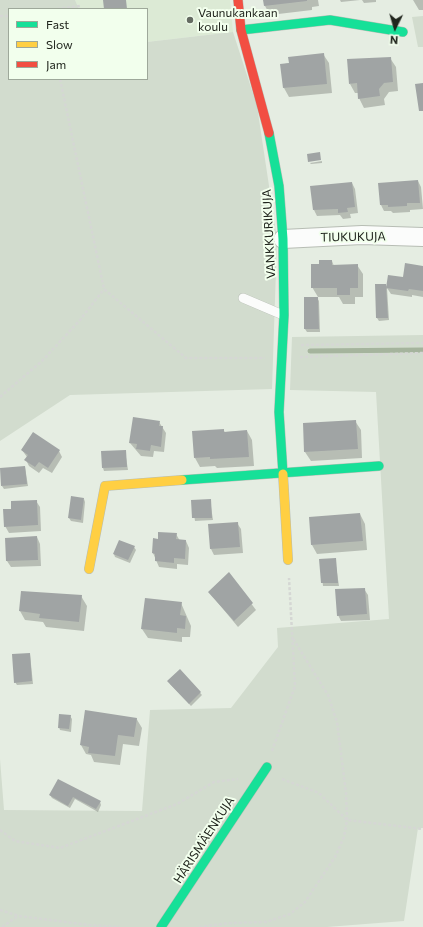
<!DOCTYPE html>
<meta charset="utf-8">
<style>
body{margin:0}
#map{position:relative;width:423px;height:927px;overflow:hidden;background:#e5ede2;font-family:Commissioner,sans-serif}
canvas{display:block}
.legend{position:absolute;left:8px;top:8px;width:140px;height:72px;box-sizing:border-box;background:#f2ffed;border:1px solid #9ea89a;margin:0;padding:5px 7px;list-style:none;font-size:12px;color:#20251d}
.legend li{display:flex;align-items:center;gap:8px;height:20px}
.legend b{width:20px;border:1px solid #9ea89a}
.north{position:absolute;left:375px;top:8px;width:40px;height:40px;-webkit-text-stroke:3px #f2ffed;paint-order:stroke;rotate:185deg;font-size:11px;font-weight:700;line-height:16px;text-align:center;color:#20251d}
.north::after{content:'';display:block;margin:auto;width:14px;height:18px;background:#20251d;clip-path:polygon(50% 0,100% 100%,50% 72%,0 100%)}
</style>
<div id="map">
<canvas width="423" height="927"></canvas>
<ul class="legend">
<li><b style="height:5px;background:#16e098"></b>Fast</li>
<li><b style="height:5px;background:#ffcf43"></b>Slow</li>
<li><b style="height:5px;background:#f24e42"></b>Jam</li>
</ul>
<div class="north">N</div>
</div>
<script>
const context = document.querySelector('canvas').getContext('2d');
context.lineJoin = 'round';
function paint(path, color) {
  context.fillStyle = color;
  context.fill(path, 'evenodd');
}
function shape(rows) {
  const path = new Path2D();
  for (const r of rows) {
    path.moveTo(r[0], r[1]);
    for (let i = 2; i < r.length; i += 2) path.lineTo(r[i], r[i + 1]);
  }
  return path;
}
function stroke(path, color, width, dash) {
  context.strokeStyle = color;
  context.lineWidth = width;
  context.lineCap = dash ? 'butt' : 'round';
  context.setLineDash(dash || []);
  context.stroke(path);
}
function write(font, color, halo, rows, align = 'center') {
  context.font = font + ' Commissioner,sans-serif';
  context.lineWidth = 4;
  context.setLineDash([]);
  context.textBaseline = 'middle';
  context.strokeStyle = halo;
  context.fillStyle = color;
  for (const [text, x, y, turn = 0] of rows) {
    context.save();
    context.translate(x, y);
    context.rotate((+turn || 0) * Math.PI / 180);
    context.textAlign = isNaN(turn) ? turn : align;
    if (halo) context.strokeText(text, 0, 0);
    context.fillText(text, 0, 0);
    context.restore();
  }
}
paint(shape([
 [75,0,230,0,233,32,147,42,147,9,79,9]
]), '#dcead5');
paint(shape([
 [0,0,75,0,79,9,9,9,9,79,147,79,147,42,233,32,257,106,277,239,272,389,70,395,0,441],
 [423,16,423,47,418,47,412,17],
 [423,335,423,828,418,828,404,921,327,927,0,927,0,759,4,810,142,811,150,710,231,708,278,647,277,628,389,619,376,392,290,390,292,337]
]), '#d2dcce');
paint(shape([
 [264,0,318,0,319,6,312,7,312,10,270,15,265,6],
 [340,0,360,0,341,2],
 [362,0,376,0,376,2,364,3],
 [413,0,423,0,423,10,419,10],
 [323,54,329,63,332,93,289,97,284,88,281,65],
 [390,58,396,67,398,91,389,92,384,99,385,105,364,108,359,98,358,93,355,93,350,84],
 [322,161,322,163,311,164,310,163],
 [418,181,421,187,423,209,410,210,410,212,393,213,391,211,384,211,381,205,379,184],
 [352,183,355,189,358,213,350,214,351,218,343,219,340,215,317,216,314,210],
 [332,261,334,266,357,265,363,274,363,297,355,297,355,304,343,304,339,297,318,297,312,287,320,265],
 [423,267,423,297,412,295,412,297,391,294,387,288,389,320,379,321,377,318,385,285,387,287],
 [305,298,317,298,319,301,320,332,307,332,305,329],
 [355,421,361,430,362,458,311,461,305,452],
 [159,422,166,433,164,452,154,451,153,457,141,456,130,443],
 [223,430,225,432,247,431,252,440,254,466,217,468,215,466,200,467,195,458],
 [22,450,59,451,62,457,52,473,43,468,39,473,29,466,26,460,27,457],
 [125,451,128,470,104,471,103,468],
 [25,467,28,486,4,489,2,486],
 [84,499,85,502,83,523,71,521,69,518],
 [210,500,213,520,195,521,192,501],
 [36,501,40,507,41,531,9,533,5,526,12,509],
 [360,514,365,524,367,550,317,554,312,545,310,518],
 [237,523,241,529,243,553,214,555,211,549,209,525],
 [176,534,180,541,186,541,189,548,188,565,177,564,177,569,159,567,153,553,159,540],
 [37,537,40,544,41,566,11,567,7,561,6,539],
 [134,547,136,550,130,563,115,557,114,554],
 [335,559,339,586,323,586,320,560],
 [229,574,256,610,238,627,209,592],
 [364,589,368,595,370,620,341,621,338,615],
 [22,592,81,596,87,606,84,631,46,627,43,622,25,620,20,611],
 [181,603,191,626,190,637,182,637,182,642,148,638,142,629],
 [30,654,33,684,17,685,15,682],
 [180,670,202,695,191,706,170,684],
 [70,716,72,719,71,732,60,730,59,727],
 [136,718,142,728,139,746,123,744,120,765,94,762,91,755,86,754,81,745],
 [58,780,100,802,101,805,98,812,75,799,70,808,52,798,50,795]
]), '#0003');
stroke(shape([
 [310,351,423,350]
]), '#a5b49d', 5);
paint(shape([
 [103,0,126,0,127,9,104,9],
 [263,0,307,0,307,1,264,6],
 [324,53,327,84,283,88,280,64,289,63,288,57],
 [391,57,393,82,384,83,379,89,380,96,358,99,357,83,349,84,347,59],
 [423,83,423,111,419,111,415,84],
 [320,152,321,160,308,162,307,154],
 [418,180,420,203,407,203,407,206,388,207,388,205,380,205,378,183],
 [352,182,355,207,347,208,348,212,338,213,338,209,313,210,310,186],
 [319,260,332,260,332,265,358,264,358,288,350,288,350,295,337,295,337,288,311,288,311,264,319,264],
 [405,263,423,266,423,291,409,289,408,291,386,288,388,275,403,277],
 [375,284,386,284,388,318,376,318],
 [304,297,318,297,319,329,304,329],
 [133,417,160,421,159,426,163,426,161,447,151,445,150,451,136,449,137,444,129,443],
 [356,420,358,449,304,452,303,423],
 [224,429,224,432,247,430,249,457,210,459,210,457,194,458,192,431],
 [33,432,60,450,48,468,39,462,35,467,24,460,28,455,21,450],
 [126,450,127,467,102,468,101,451],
 [25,466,27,484,1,486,0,468],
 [71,496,84,498,81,520,68,518],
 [211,499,212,518,192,518,191,500],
 [37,500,38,525,4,527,3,509,11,509,11,501],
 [360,513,363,541,311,545,309,517],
 [238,522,240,547,210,549,208,524],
 [158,532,177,533,176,539,186,540,185,559,174,558,174,563,155,561,155,554,152,553,153,538,158,539],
 [37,536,38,560,6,561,5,538],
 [119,540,135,546,128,560,113,554],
 [336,558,338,583,321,583,319,559],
 [229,572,253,603,234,621,208,592],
 [365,588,367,614,337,616,335,589],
 [21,591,82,595,79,622,39,618,40,614,19,611],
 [145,598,182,602,180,615,186,616,185,629,177,628,177,633,141,629],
 [30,653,32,681,14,683,12,654],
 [180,669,201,692,189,704,167,681],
 [85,710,137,718,134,737,118,735,115,756,88,753,89,747,80,745],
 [59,714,71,715,69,729,58,728],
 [58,779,101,801,96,809,73,797,68,806,49,795]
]), '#a0a4a4');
const lane = shape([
 [243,298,283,315]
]);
const street = shape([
 [283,239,362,235,423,237]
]);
const fast = shape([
 [241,30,330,20,403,32],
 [269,133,279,186,283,239,284,315,279,412,283,474],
 [182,480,379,466],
 [161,927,267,767]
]);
const slow = shape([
 [283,474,288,560],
 [89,569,105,486,182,480]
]);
const jam = shape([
 [238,0,241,30,269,133]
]);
stroke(lane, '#b7bdb4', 10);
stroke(street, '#b7bdb4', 20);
stroke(fast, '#b7bdb4', 10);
stroke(slow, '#b7bdb4', 10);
stroke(jam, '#b7bdb4', 10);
stroke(shape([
 [57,9,80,6],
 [0,16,9,16],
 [60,79,104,289,186,358,265,358],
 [301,345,423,343],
 [300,357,423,353],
 [0,397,42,361,80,320,104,289],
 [272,751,295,686,289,578],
 [282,779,319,793,347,820,423,829],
 [0,830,15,841,60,848,177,804,214,782,238,779],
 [0,910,19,916,89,925,120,927],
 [2,927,18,916],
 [199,927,230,923,266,922,290,914,305,902,335,857,344,837,347,820,346,793,337,722,328,695,292,637]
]), '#d5d7d4', 2.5, [3, 2]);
stroke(lane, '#fbfcfb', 9);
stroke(street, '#fbfcfb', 18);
stroke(fast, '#16e098', 9);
stroke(slow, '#ffcf43', 9);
stroke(jam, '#f24e42', 9);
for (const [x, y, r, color] of [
 [190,20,4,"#656b62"]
]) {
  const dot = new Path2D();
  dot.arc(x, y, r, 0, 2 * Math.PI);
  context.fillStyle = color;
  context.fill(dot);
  stroke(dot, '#f2ffed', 1.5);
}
write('12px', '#20251d', '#f2ffed', [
 ["Vaunukankaan",198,13],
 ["koulu",198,27]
], 'left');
write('12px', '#20251d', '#f2ffed', [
 ["VANKKURIKUJA",269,234,-93],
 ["TIUKUKUJA",353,237,-1],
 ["HÄRISMÄENKUJA",204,840,-57]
]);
</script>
